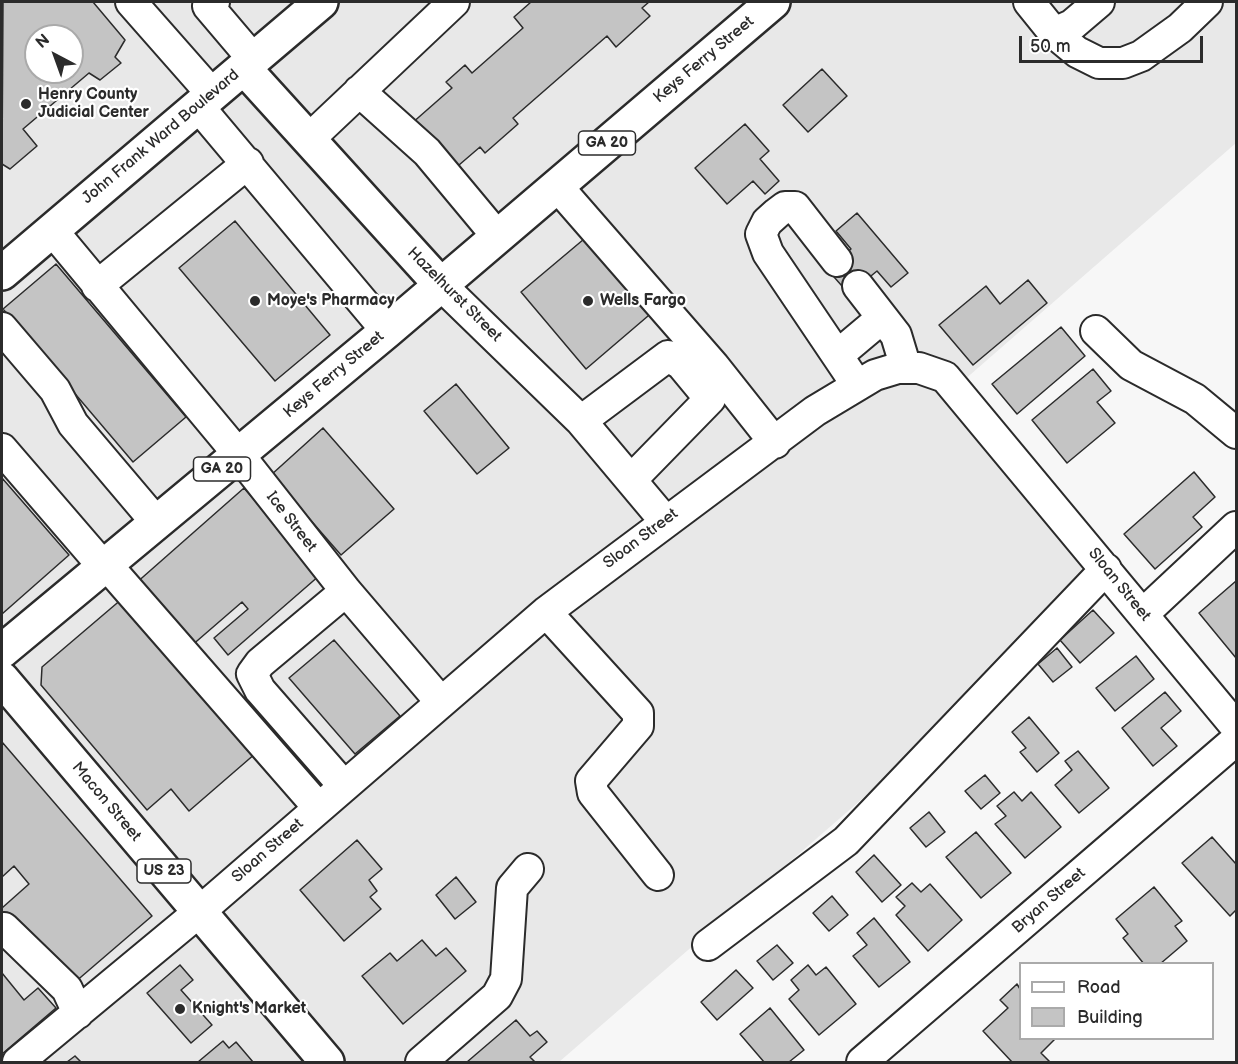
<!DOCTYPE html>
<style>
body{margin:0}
#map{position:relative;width:1238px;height:1064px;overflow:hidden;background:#f7f7f7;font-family:"Balsamiq Sans",sans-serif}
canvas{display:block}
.frame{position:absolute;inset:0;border:3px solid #2b2b2b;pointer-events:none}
.legend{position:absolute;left:1019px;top:962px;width:195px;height:78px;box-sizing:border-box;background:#fff;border:2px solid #aaa;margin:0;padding:8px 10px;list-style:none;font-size:18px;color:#2b2b2b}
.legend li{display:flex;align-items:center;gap:12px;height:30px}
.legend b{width:30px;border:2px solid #aaa}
.north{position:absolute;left:24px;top:24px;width:60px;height:60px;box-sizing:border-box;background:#fff;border:2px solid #aaa;border-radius:50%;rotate:319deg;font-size:16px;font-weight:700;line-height:24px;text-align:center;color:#2b2b2b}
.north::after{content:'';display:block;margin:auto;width:21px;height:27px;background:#2b2b2b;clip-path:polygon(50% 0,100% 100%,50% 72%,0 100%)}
.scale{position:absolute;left:1019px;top:36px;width:184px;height:27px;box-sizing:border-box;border:3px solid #2b2b2b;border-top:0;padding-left:8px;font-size:18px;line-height:21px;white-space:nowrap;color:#2b2b2b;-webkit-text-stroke:4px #fff;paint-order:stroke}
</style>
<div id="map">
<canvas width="1238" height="1064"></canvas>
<div class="frame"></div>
<ul class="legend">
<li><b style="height:8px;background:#fff"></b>Road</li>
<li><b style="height:16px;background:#c4c4c4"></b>Building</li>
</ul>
<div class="north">N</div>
<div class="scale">50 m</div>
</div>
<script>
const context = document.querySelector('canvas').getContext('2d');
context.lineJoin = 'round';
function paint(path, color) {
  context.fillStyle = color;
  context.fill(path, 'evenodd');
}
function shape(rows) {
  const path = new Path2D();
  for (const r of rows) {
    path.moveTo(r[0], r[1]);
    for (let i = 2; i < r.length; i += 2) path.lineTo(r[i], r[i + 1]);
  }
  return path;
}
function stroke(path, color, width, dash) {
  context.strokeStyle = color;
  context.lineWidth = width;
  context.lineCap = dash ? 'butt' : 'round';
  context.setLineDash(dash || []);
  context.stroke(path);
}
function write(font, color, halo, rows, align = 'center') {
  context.font = font + ' "Balsamiq Sans",sans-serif';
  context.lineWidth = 4.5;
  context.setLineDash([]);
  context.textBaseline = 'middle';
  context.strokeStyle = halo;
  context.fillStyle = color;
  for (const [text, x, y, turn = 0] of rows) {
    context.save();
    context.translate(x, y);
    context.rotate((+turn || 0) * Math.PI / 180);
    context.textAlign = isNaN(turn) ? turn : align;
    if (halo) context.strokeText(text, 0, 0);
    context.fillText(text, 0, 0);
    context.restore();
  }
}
paint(shape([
 [2,2,1236,2,1236,143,955,388,1114,574,854,806,559,1062,2,1062],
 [36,36,72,36,72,72,36,72]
]), '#e8e8e8');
const building = shape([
 [3,2,93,2,125,40,115,57,121,63,100,80,89,73,23,129,37,146,10,169,2,164,3,2],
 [36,36,72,36,72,72,36,72,36,36],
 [531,2,649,2,642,8,650,16,616,47,607,36,513,118,518,124,485,153,480,147,452,171,411,124,452,88,446,82,465,65,472,73,523,28,514,17,531,2],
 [822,69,847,96,808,132,783,105,822,69],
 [745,124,769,151,760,159,779,181,765,194,753,181,727,204,695,168,745,124],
 [857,213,908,273,891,287,877,271,849,294,827,269,851,249,836,231,857,213],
 [235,221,330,335,275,381,179,268,235,221],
 [590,234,655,310,586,369,521,292,590,234],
 [56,264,186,417,133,462,3,309,56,264],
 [1028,280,1047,303,973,365,939,325,986,286,1000,304,1028,280],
 [1061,327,1085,356,1017,414,992,384,1061,327],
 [1093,369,1111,391,1097,402,1115,423,1067,463,1032,420,1093,369],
 [456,384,509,448,477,474,424,411,456,384],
 [323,428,394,509,341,555,271,475,323,428],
 [1194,472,1215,497,1193,517,1202,527,1155,569,1124,534,1194,472],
 [2,478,69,555,2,614,2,478],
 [244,488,320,575,228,655,214,638,248,609,242,602,190,647,135,584,244,488],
 [1236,581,1236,658,1199,613,1236,581],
 [123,598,256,753,189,811,171,789,147,810,41,685,42,667,123,598],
 [1093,610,1114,633,1080,663,1060,640,1093,610],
 [334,640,400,716,355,754,289,678,334,640],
 [1057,648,1072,667,1053,682,1038,664,1057,648],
 [1136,656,1154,679,1115,711,1096,688,1136,656],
 [1165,692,1181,711,1161,728,1177,746,1153,766,1122,728,1165,692],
 [1029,717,1059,753,1037,772,1020,752,1026,748,1012,732,1029,717],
 [2,742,152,916,67,989,2,913,2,908,29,884,14,866,2,877,2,742],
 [1078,751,1109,788,1079,813,1055,785,1072,770,1065,761,1078,751],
 [985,775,1000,793,981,809,965,791,985,775],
 [1014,792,1022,801,1031,792,1061,827,1025,858,995,824,1006,816,997,806,1014,792],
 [929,812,945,832,926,847,910,828,929,812],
 [976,832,1011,873,981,898,946,857,976,832],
 [1212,837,1236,864,1236,910,1230,916,1182,863,1212,837],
 [357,840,382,869,369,880,377,891,370,897,381,909,344,941,300,890,357,840],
 [874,855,901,885,882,902,856,872,874,855],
 [456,877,476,902,455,919,436,895,456,877],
 [912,883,921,892,930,884,962,920,928,951,896,915,905,906,896,897,912,883],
 [1154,887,1182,921,1175,926,1187,941,1160,964,1144,964,1123,938,1128,934,1116,919,1154,887],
 [832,896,848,915,829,931,813,913,832,896],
 [874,918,910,962,879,987,853,956,867,945,857,933,874,918],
 [422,940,436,956,446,948,466,971,403,1024,362,976,390,953,397,961,422,940],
 [777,945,793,963,773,980,757,961,777,945],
 [180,965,193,980,181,990,212,1025,191,1043,147,993,180,965],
 [808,965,816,975,826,967,856,1004,819,1035,789,999,799,990,791,980,808,965],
 [736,970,753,988,717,1020,701,1002,736,970],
 [2,973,24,1000,38,988,56,1008,2,1054,2,973],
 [1017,984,1020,989,1020,1038,1056,1038,1041,1053,1050,1062,1012,1062,983,1031,1008,1008,1000,1000,1017,984],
 [770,1008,804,1050,789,1062,764,1062,740,1034,770,1008],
 [516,1020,530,1036,537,1031,547,1042,530,1057,535,1062,467,1062,516,1020],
 [223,1041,229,1048,236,1042,253,1062,198,1062,223,1041],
 [75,1056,81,1062,67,1062,75,1056]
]);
paint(building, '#c4c4c4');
stroke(building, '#2b2b2b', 1.5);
const minor = shape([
 [131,2,212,94],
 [214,2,208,6,253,59],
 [1029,2,1054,33,1077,52,1099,63,1123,63,1141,56,1180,28,1207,2],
 [1054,33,1072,25,1099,2],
 [359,91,427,152,497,236],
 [198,106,387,331],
 [308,140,454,2],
 [557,186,714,366,775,443],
 [52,230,239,455,346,591,440,701],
 [837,261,795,207,785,207,777,213,767,222,761,234,768,253,857,385],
 [440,284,581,421,665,521],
 [97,286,248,163],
 [858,286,896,335,906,368],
 [2,328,55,390,73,424,156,522],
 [1096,331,1131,365,1195,399,1236,433],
 [838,355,882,318],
 [581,421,668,356,681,364,710,399,631,480],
 [2,449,102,565],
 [105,563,318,807],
 [546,612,638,713,638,726,591,781,593,793,658,875],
 [1143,614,1236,527],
 [343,785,260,690,252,674,260,663,346,591],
 [2,930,4,928,67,989,78,1013],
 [708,945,846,841,1106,569],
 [18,1062,199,912,546,612,815,411,875,375,898,368,919,368,945,377,1236,727],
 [421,1062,497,996,506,979,512,888,528,869],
 [862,1062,1236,740]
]);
const major = shape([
 [244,68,440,284],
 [2,273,321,2],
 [2,651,387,331,773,2],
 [2,679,327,1062]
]);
stroke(minor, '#2b2b2b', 34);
stroke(major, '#2b2b2b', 38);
stroke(minor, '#fff', 30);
stroke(major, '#fff', 33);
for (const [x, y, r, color] of [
 [26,104,6,"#2b2b2b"],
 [255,301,6,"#2b2b2b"],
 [588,301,6,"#2b2b2b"],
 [180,1009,6,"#2b2b2b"]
]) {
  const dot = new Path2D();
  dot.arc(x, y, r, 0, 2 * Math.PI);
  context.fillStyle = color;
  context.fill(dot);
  stroke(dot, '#fff', 2);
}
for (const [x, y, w] of [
 [607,143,57],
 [222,469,57],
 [164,871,54]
]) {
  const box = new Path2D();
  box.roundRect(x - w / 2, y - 12, w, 24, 4.5);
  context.fillStyle = '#fff';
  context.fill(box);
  stroke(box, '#2b2b2b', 1.5);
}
write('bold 15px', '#2b2b2b', null, [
 ["GA 20",607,143],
 ["GA 20",222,469],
 ["US 23",164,871]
]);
write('16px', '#2b2b2b', '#fff', [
 ["Keys Ferry Street",704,60,-40],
 ["John Frank Ward Boulevard",161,137,-40],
 ["Hazelhurst Street",454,295,45],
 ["Keys Ferry Street",334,375,-40],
 ["Ice Street",291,522,52],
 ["Sloan Street",641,539,-37],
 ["Sloan Street",1119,585,51],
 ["Macon Street",106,802,50],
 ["Sloan Street",268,851,-41],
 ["Bryan Street",1049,901,-41]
]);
write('bold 16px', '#2b2b2b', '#fff', [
 ["Henry County",38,95],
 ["Judicial Center",38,113],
 ["Moye's Pharmacy",267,301],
 ["Wells Fargo",600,301],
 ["Knight's Market",192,1009]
], 'left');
</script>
